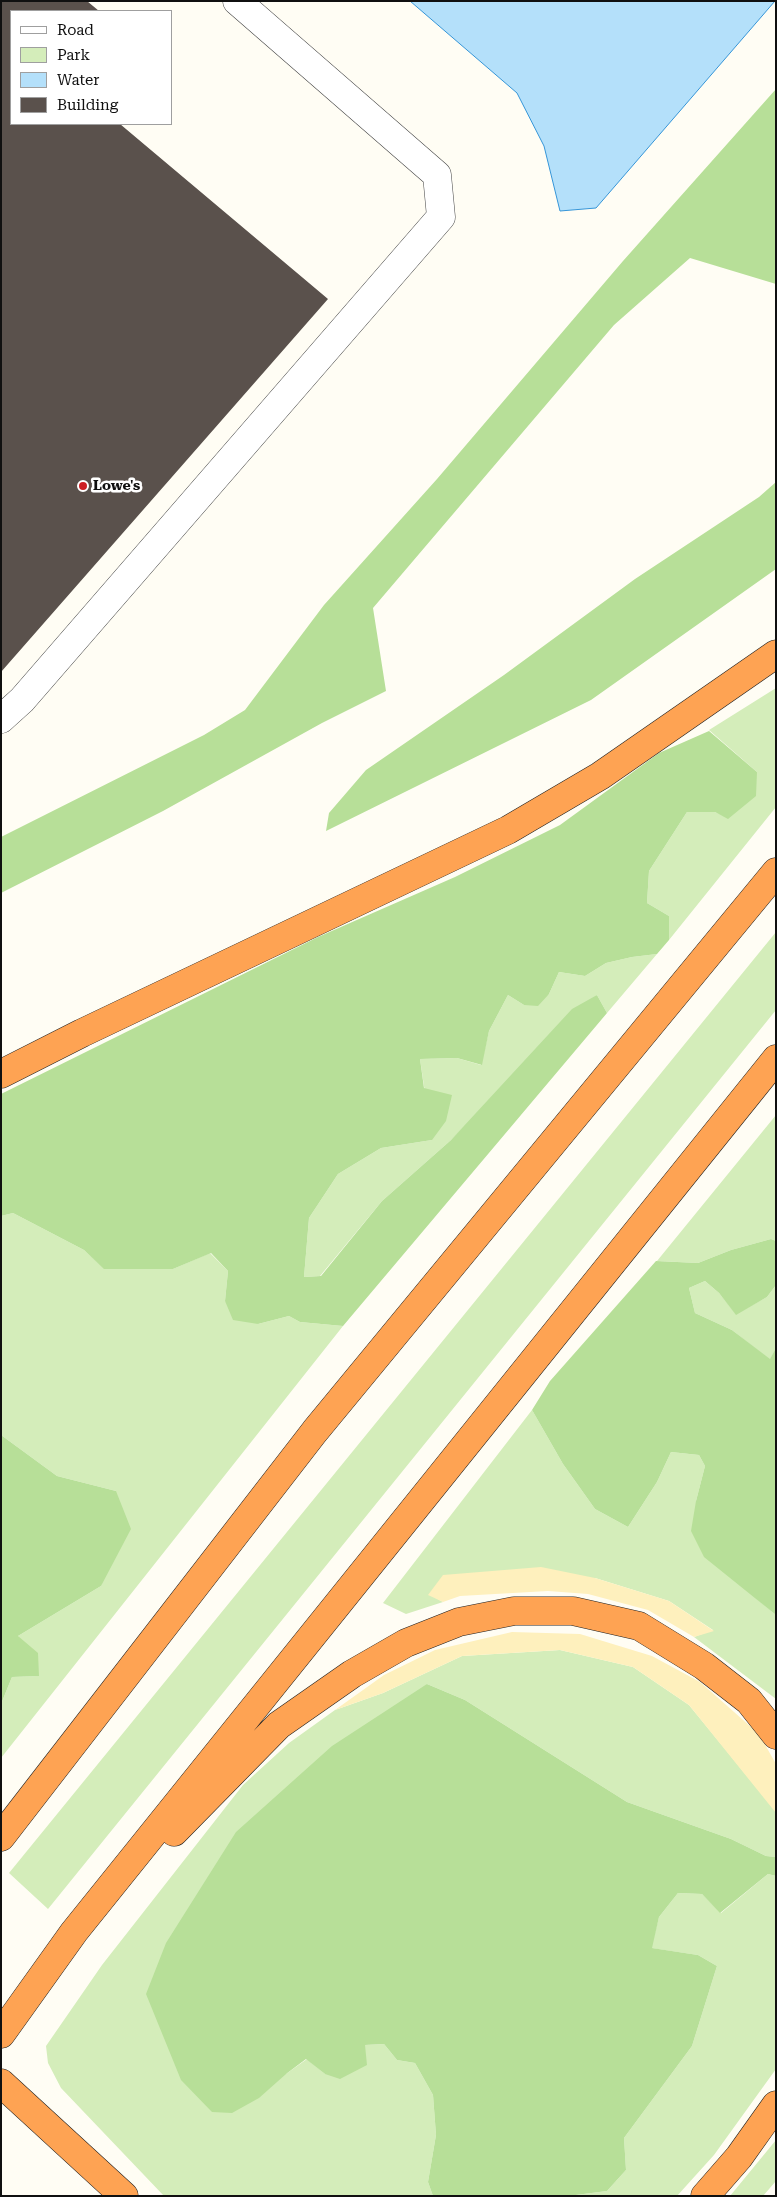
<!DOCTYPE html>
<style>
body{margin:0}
#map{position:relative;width:777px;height:2197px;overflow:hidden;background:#fffdf4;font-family:"Roboto Serif",serif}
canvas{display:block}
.frame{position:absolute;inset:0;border:2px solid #101010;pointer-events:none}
.legend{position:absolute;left:10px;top:10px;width:162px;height:115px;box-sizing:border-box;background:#fff;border:1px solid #9f9f9f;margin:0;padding:6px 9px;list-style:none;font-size:15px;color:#101010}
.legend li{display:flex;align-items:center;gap:10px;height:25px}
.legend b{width:25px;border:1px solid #9f9f9f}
</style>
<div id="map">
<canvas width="777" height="2197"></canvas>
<div class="frame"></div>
<ul class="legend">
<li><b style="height:6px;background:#fff"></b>Road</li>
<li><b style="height:14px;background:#d4edba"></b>Park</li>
<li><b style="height:14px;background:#b4e0fa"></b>Water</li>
<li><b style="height:14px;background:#5a514c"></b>Building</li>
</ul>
</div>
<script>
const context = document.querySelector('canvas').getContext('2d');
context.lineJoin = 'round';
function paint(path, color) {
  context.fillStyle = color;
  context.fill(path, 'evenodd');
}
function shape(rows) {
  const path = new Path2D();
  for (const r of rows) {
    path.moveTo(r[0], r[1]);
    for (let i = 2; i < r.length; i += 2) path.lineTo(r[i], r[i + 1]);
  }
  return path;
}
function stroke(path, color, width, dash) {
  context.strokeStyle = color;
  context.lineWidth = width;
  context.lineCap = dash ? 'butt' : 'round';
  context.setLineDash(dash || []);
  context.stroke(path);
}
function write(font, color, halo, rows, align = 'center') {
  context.font = font + ' "Roboto Serif",serif';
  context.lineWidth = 5;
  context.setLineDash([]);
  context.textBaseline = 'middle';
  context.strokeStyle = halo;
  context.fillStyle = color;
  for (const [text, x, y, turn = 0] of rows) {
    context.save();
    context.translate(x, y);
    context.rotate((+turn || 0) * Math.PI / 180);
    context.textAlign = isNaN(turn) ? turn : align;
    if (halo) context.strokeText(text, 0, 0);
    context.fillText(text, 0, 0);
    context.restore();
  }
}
paint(shape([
 [776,688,776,807,669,940,669,916,647,903,649,871,687,812,715,812,728,818,757,772,709,730],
 [776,932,776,1010,48,1909,9,1873],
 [657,954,607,1013,597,995,451,1140,382,1201,320,1276,304,1277,309,1218,338,1174,381,1148,432,1140,420,1059,457,1058,481,1065,489,1031,508,995,524,1005,549,994,559,972,585,976,606,963,632,957],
 [776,1115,776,1241,771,1239,731,1250,698,1263,657,1261],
 [13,1213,84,1250,105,1269,173,1269,210,1253,228,1271,225,1301,258,1324,289,1316,300,1322,343,1326,1,1758,1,1704,12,1677,38,1676,18,1636,101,1586,116,1491,57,1476,1,1435,1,1216],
 [705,1281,719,1293,736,1314,767,1297,776,1285,776,1348,770,1360,732,1330,695,1313,689,1288],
 [532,1410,563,1464,595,1509,628,1527,657,1482,671,1452,699,1455,705,1466,696,1501,757,1599,776,1615,776,1699,694,1637,713,1630,669,1601,595,1578,429,1594,443,1602,406,1614,383,1603],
 [560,1650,633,1667,689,1705,775,1810,776,1857,766,1856,731,1839,627,1802,465,1700,427,1684,286,2074,307,2059,325,2074,365,2045,384,2044,397,2060,415,2063,433,2095,436,2135,428,2182,433,2196,164,2196,61,2088,48,2063,46,2046,102,1965,243,1785,289,1743,335,1710,383,1693,462,1656],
 [768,1874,776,1876,776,2069,714,2155,677,2196,568,2196,607,2191,626,2170,624,2138,692,2046,717,1966,698,1955,651,1948,659,1917,678,1893,702,1894,721,1913],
 [776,2140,776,2181,763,2196,730,2196]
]), '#d4edba');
paint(shape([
 [776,89,776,284,690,258,614,325,373,608,386,691,322,723,163,811,1,893,1,837,204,735,245,710,324,605,437,479,623,261],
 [776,482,776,569,591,700,326,831,329,813,366,770,504,675,635,579,759,497],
 [709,731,757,772,756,796,728,819,715,812,687,812,649,871,647,903,669,916,669,940,657,954,632,957,606,963,585,976,559,972,549,994,538,1006,524,1005,508,995,489,1031,482,1065,457,1058,420,1059,424,1088,452,1095,446,1121,432,1140,381,1148,338,1174,309,1218,304,1277,321,1276,382,1201,451,1140,572,1009,597,995,607,1013,343,1326,300,1322,289,1316,258,1324,233,1320,225,1301,228,1271,211,1253,173,1269,104,1269,84,1250,13,1213,1,1216,1,1094,318,937,455,877,560,825,659,753],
 [771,1239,776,1241,776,1285,767,1297,736,1315,719,1293,705,1281,689,1288,695,1313,732,1330,770,1359,776,1348,776,1615,704,1557,691,1531,696,1501,705,1466,699,1455,671,1452,657,1482,628,1527,595,1509,563,1464,532,1410,550,1381,656,1261,698,1263,731,1250],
 [1,1435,57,1476,116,1491,131,1529,101,1586,18,1636,38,1653,39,1676,12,1677,1,1704],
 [427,1684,465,1700,627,1802,731,1839,766,1856,776,1857,776,1876,768,1874,720,1913,702,1894,678,1893,659,1917,652,1948,698,1955,717,1966,692,2046,624,2138,626,2170,607,2191,568,2196,433,2196,428,2182,436,2135,433,2095,415,2063,397,2060,384,2044,365,2045,367,2065,340,2079,325,2074,306,2059,286,2074,259,2098,232,2113,212,2112,181,2080,146,1994,166,1943,236,1832,332,1746]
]), '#b7df98');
paint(shape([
 [541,1567,595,1578,669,1601,714,1631,694,1637,648,1610,588,1594,548,1591,460,1596,443,1602,428,1595,443,1575],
 [512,1632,580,1634,652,1656,700,1682,759,1734,776,1764,776,1813,689,1705,633,1667,560,1650,462,1656,383,1693,335,1710,384,1675,435,1650]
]), '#fef0bd');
const water = shape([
 [410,1,775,1,596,208,560,211,544,146,517,93,410,1]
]);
paint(water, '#b4e0fa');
stroke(water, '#3695d7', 1);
paint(shape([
 [1,1,87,1,99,11,11,11,11,124,120,124,328,299,1,672]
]), '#5a514c');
const minor = shape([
 [1,719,22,700,441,217,437,175,237,1]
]);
const highway = shape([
 [1,1074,82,1033,508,830,600,776,776,654],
 [174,1832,279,1725,352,1674,406,1643,459,1622,514,1611,573,1611,639,1626,704,1666,749,1701,776,1735],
 [1,1837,315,1431,776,872],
 [1,2034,74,1932,776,1059],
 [1,2083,124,2196],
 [705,2196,739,2157,776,2105]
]);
stroke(minor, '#434343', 29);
stroke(highway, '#212121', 29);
stroke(minor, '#fff', 28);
stroke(highway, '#fea353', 28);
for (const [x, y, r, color] of [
 [83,486,5,"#cc1d23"]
]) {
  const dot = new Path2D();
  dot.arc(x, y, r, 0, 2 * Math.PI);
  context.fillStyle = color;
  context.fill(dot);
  stroke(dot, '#fff', 2);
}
write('bold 14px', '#101010', '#fff', [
 ["Lowe's",93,486]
], 'left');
</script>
